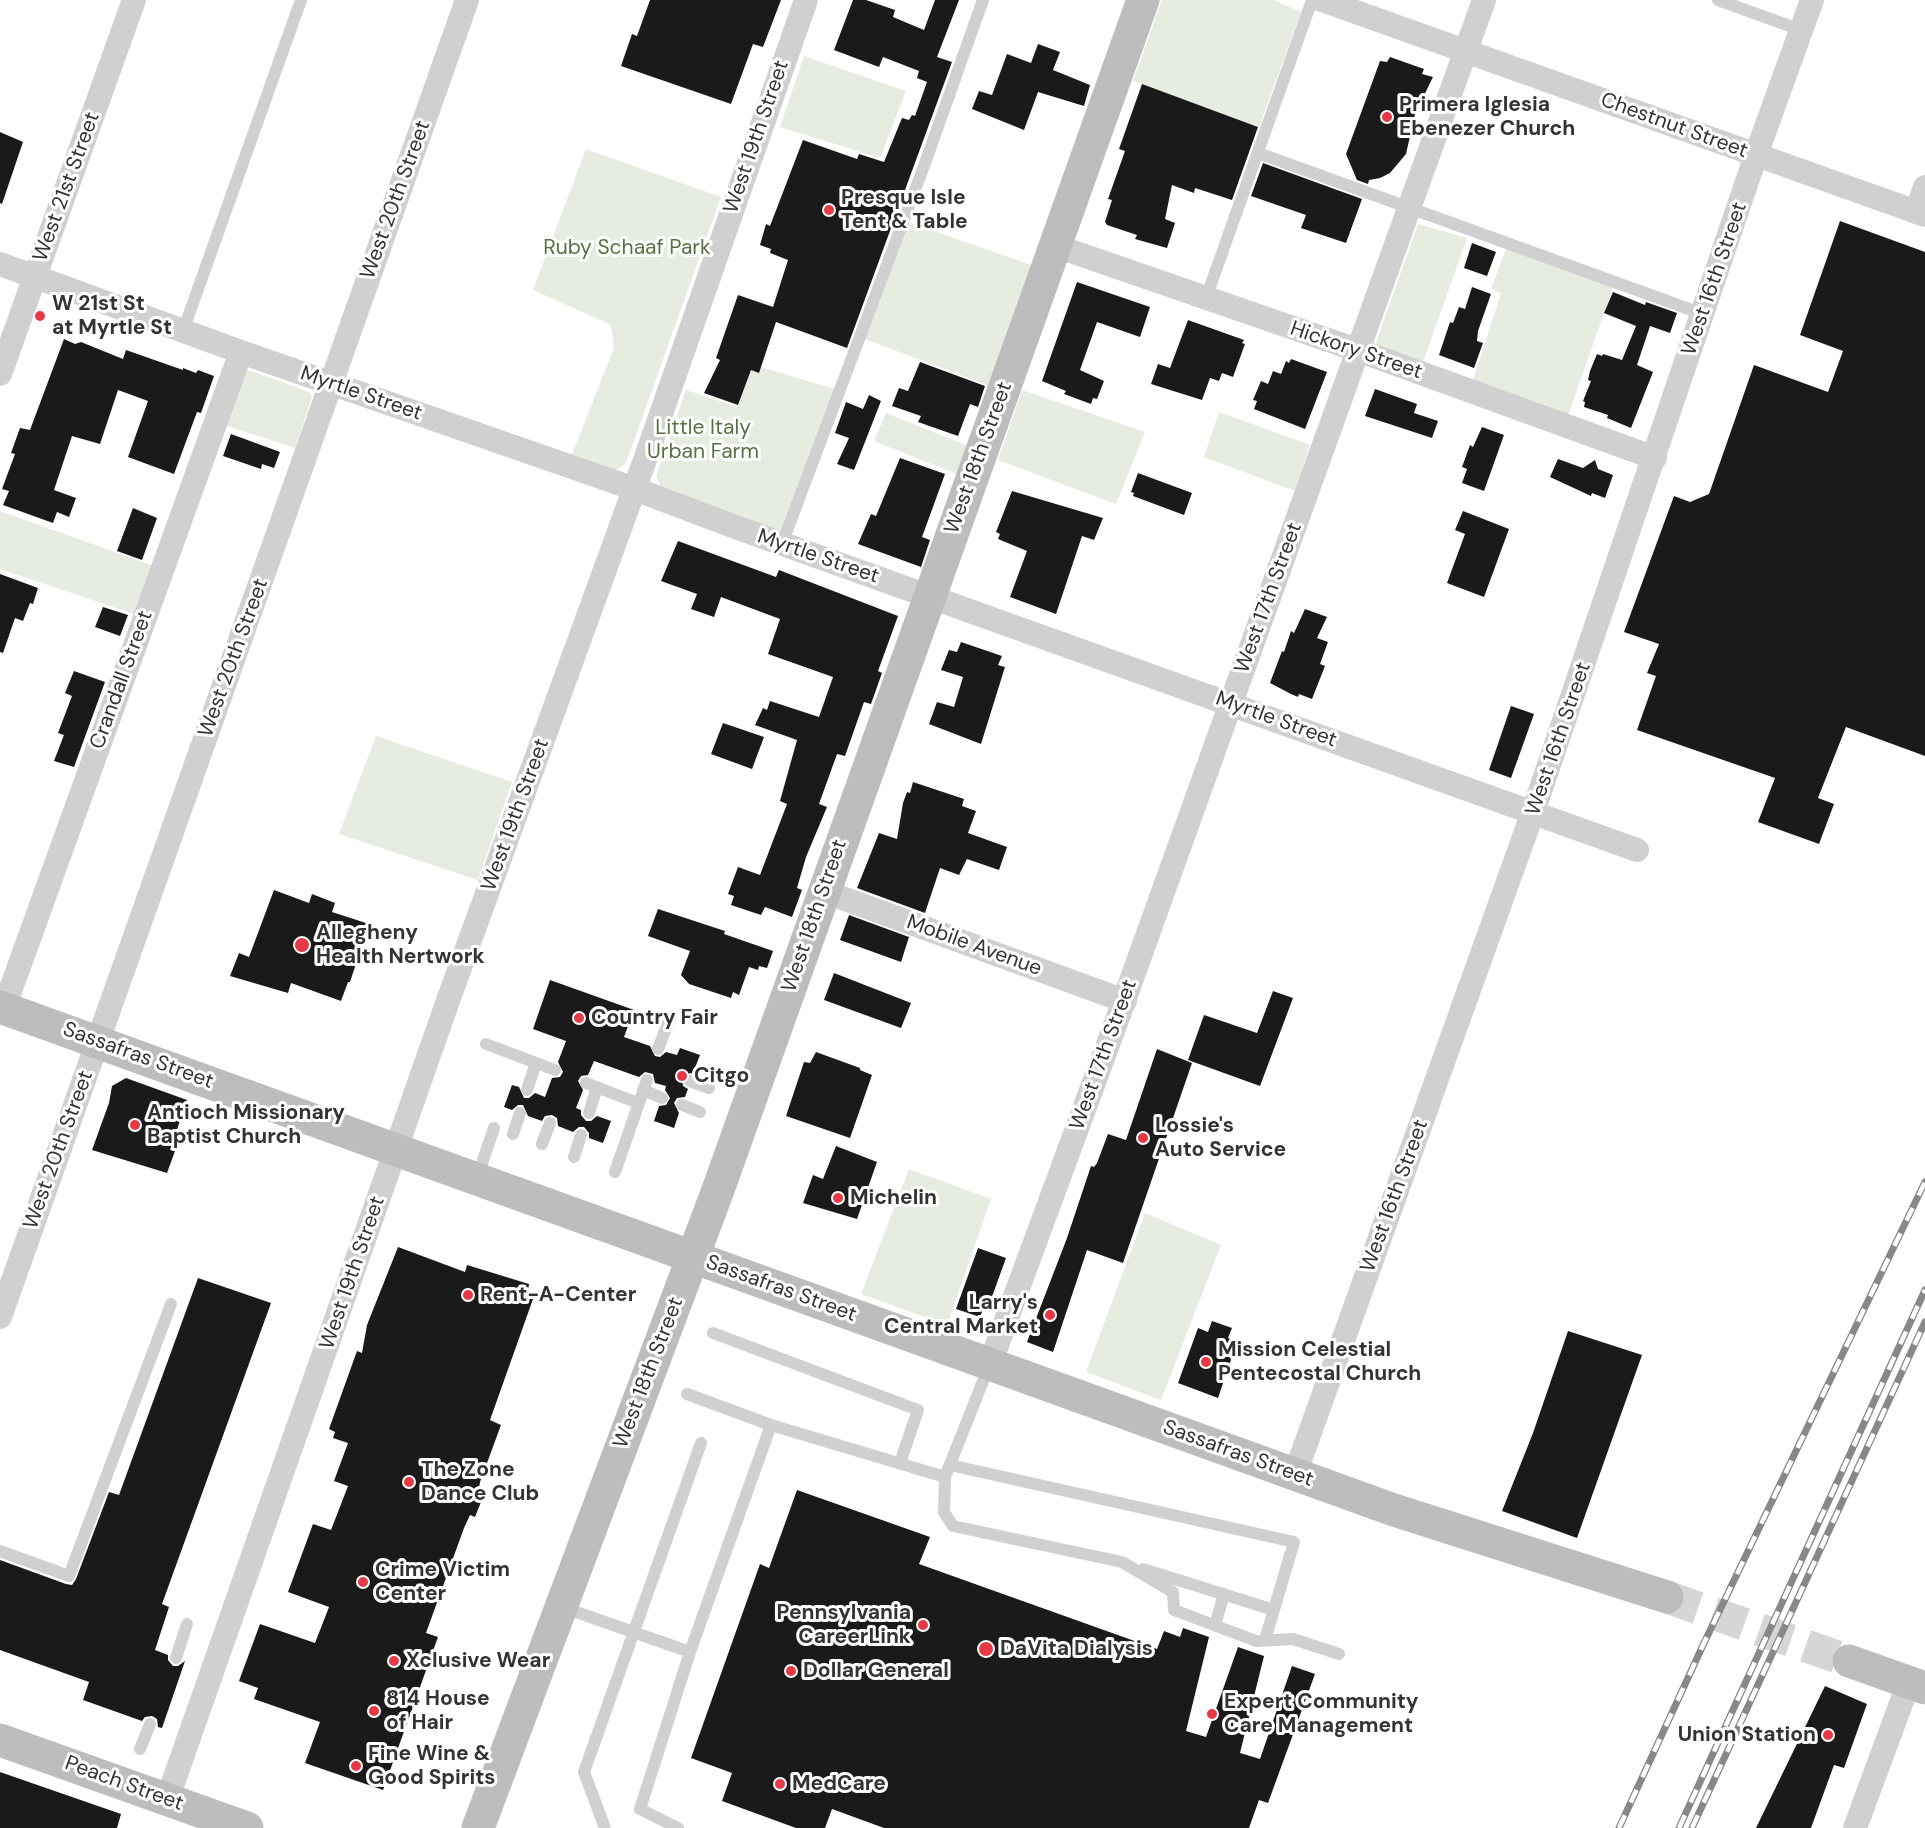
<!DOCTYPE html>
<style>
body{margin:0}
canvas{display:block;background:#fff}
</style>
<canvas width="1925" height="1828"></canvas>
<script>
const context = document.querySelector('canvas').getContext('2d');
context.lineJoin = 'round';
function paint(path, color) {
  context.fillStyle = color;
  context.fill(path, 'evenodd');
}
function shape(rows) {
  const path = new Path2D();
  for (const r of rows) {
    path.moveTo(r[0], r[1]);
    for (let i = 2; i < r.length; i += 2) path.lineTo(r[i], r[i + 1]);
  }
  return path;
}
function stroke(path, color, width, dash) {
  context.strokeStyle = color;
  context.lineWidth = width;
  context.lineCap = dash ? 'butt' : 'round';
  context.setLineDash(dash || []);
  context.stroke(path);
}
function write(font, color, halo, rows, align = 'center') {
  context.font = font + ' "DM Sans",sans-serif';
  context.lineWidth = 6;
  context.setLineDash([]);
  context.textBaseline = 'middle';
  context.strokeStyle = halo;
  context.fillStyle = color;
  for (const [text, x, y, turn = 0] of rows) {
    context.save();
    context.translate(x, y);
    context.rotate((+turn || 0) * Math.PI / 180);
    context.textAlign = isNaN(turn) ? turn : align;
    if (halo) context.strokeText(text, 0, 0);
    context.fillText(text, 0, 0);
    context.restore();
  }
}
paint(shape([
 [1162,0,1273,0,1301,12,1259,127,1133,81],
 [804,56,906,91,880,158,780,127],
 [586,149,721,197,630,452,625,464,614,471,571,457,614,348,611,325,533,290],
 [908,222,1034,266,992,387,865,339],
 [1418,224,1467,238,1422,365,1374,348],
 [1506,249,1613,287,1568,416,1472,383,1501,293,1491,289],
 [761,367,835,389,783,528,777,531,662,488,656,477,686,390,738,407,750,370,758,372],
 [251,371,309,392,312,397,295,448,224,425,245,372],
 [1022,390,1145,432,1116,504,998,460],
 [1219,412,1310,445,1295,491,1204,457],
 [886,413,971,447,962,476,874,441],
 [0,511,154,566,137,615,0,569],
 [376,736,512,782,478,880,339,834],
 [909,1169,991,1199,947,1325,861,1294],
 [1145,1213,1221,1245,1161,1400,1086,1372]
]), '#e6ecdf');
paint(shape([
 [650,0,781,0,763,47,753,44,731,104,621,66,632,34,637,36],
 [853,0,866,0,895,10,893,17,924,30,935,0,959,0,937,57,952,62,847,348,776,322,759,373,751,370,738,405,704,393,720,360,716,358,738,295,773,307,788,260,770,253,771,249,760,245,766,224,770,226,803,140,857,159,859,154,884,162,902,118,909,120,912,115,915,116,927,82,917,78,919,71,883,57,879,67,834,50],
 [1038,44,1060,52,1053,70,1090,85,1084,106,1038,92,1024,130,972,109,979,91,992,95,1007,54,1031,63],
 [1390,57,1424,69,1422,74,1433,77,1415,114,1406,154,1390,173,1380,178,1369,180,1368,184,1357,180,1346,154,1380,61,1387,62],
 [1142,84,1258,127,1232,200,1195,188,1194,193,1172,185,1165,219,1175,223,1167,248,1135,239,1137,235,1107,225,1105,222,1112,200,1108,199,1125,151,1119,149],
 [0,132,23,142,2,204,0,203],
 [1263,163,1362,199,1346,243,1301,228,1306,215,1251,196],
 [1840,221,1925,252,1925,756,1846,727,1818,798,1834,804,1819,844,1758,822,1775,778,1637,730,1656,676,1647,673,1659,644,1624,632,1674,496,1690,502,1709,494,1754,365,1828,392,1843,351,1800,335],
 [1472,243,1496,252,1487,276,1464,268],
 [1077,282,1150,307,1140,337,1097,322,1080,370,1104,381,1097,399,1093,398,1091,404,1064,394,1066,391,1042,381],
 [1472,287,1491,294,1478,331,1477,341,1483,343,1474,368,1439,355,1450,322,1453,323,1459,307,1465,309],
 [1613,292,1645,305,1646,302,1677,313,1670,333,1650,326,1637,365,1653,372,1631,428,1607,418,1608,415,1584,407,1585,402,1583,401,1591,381,1588,380,1590,371,1597,354,1602,356,1603,354,1622,360,1636,326,1604,313],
 [1188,320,1244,340,1242,343,1245,344,1233,377,1222,373,1219,381,1210,378,1202,400,1151,384,1158,364,1170,368],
 [64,339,75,344,81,342,123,359,126,350,183,370,183,368,196,373,198,370,214,376,201,413,197,412,174,474,128,457,148,401,118,390,100,444,72,436,54,490,76,498,69,517,57,512,53,523,3,505,9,491,2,489,15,454,11,453,20,428,30,430],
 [1291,359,1327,372,1305,429,1254,409,1257,401,1253,400,1261,381,1268,384,1273,371,1281,374,1286,361,1289,363],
 [920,362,985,386,978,407,970,404,958,436,918,422,921,416,892,406,899,388,908,391],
 [1375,389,1417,404,1414,413,1438,421,1432,438,1365,416],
 [869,395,881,401,854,470,837,464,849,438,835,433,846,402,863,409],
 [1482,427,1504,435,1484,491,1462,483,1467,469,1462,467,1470,445,1473,447],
 [231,434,280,452,274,468,262,464,261,469,223,456],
 [900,458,945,474,922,537,930,540,921,567,858,544,871,514,876,516],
 [1558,459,1583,468,1595,460,1598,469,1613,475,1605,498,1592,493,1591,496,1550,477],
 [1138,473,1192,493,1184,515,1133,496,1134,493,1131,492],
 [1012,491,1103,518,1094,540,1082,536,1056,614,1010,597,1027,551,998,539,1000,534,996,532],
 [133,508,157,518,142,560,117,551],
 [1463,511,1509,529,1484,597,1447,583,1465,534,1455,530],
 [678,541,776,577,779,570,898,616,878,671,882,673,871,704,864,702,845,756,837,754,819,804,827,807,806,857,797,888,802,890,792,917,765,907,761,915,731,905,734,896,728,894,738,867,760,875,787,804,780,801,797,740,755,725,763,708,767,710,770,701,819,717,833,677,768,654,780,619,721,597,714,617,691,609,697,594,661,581],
 [0,574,38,588,33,604,30,603,23,621,15,618,3,653,0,652],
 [103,607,128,615,120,636,95,627],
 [1305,609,1327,617,1317,638,1328,642,1320,664,1325,666,1312,699,1299,694,1298,697,1291,694,1270,683,1282,651,1284,652,1291,631,1294,633],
 [961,642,1002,656,998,665,1005,667,981,744,929,724,937,702,954,707,963,677,941,670,949,650,957,652],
 [74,671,105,682,74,767,54,761,64,735,58,733,72,696,65,693],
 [1511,706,1534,714,1511,778,1489,770],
 [723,723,764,737,752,769,711,754],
 [913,782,964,799,962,806,976,811,968,833,1007,847,999,870,967,859,959,875,940,868,925,913,857,888,879,833,897,839,903,803,907,792,910,793],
 [274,890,309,903,312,894,335,903,332,912,369,924,350,982,348,982,341,1001,291,983,288,993,230,976,239,953,249,957],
 [658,909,725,931,724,934,773,951,767,968,759,966,758,970,749,967,739,995,733,992,731,998,689,984,681,975,690,951,648,936],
 [849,915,909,937,901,962,840,940],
 [834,973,911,1003,901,1028,824,1000],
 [550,980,634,1010,624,1037,650,1046,655,1056,660,1057,666,1052,677,1055,680,1048,700,1055,693,1073,685,1074,682,1079,683,1086,688,1089,685,1097,677,1098,674,1103,679,1113,674,1128,654,1121,659,1106,666,1105,670,1098,665,1090,666,1086,655,1083,653,1074,645,1072,639,1077,594,1061,588,1075,581,1076,578,1081,583,1090,576,1108,581,1110,581,1115,586,1121,591,1121,597,1116,611,1121,603,1143,589,1138,589,1133,584,1127,579,1127,573,1132,558,1126,557,1118,552,1115,545,1116,542,1121,528,1116,523,1105,518,1105,512,1110,504,1107,512,1085,519,1087,524,1098,529,1098,535,1093,545,1097,552,1078,560,1077,563,1072,558,1062,566,1041,533,1029],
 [1273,991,1293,998,1260,1086,1188,1060,1204,1015,1257,1033],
 [1157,1049,1192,1063,1123,1263,1087,1250,1053,1352,1027,1342,1067,1238,1091,1166,1094,1167,1097,1163,1108,1134,1126,1140],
 [816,1052,860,1068,860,1070,872,1075,850,1138,786,1116,804,1062,810,1063],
 [126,1078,187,1100,170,1150,175,1151,167,1173,92,1150,109,1103,112,1086],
 [836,1146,877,1162,857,1219,803,1203,813,1175,823,1179],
 [398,1247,465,1272,467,1265,529,1284,527,1296,533,1299,490,1420,501,1425,480,1482,478,1495,483,1497,475,1517,470,1515,464,1528,426,1633,438,1637,383,1790,305,1763,320,1722,254,1699,258,1688,239,1681,260,1624,315,1643,329,1607,288,1592,313,1524,331,1530,348,1486,334,1481,348,1443,333,1438,335,1432,329,1429,357,1351,362,1353,367,1325],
 [978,1248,1006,1258,989,1305,985,1304,980,1317,956,1309],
 [198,1278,271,1303,162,1604,169,1607,155,1650,168,1655,168,1660,173,1666,178,1666,185,1661,162,1728,158,1727,157,1719,152,1716,145,1717,142,1721,83,1700,89,1682,0,1650,0,1560,66,1584,72,1585,76,1579,109,1492,119,1495],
 [1212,1321,1232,1328,1228,1338,1237,1342,1218,1398,1178,1383,1198,1328,1208,1332],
 [1568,1331,1642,1355,1577,1538,1502,1511,1533,1433],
 [797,1490,930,1537,919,1564,1157,1649,1164,1631,1180,1637,1183,1628,1209,1637,1186,1731,1206,1737,1238,1647,1264,1656,1240,1753,1260,1759,1292,1666,1315,1674,1268,1803,1259,1800,1249,1828,884,1828,832,1809,825,1828,796,1828,722,1801,732,1773,691,1758,760,1564,769,1568],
 [1825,1686,1867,1704,1844,1768,1834,1765,1811,1828,1756,1828],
 [0,1772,121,1814,117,1828,0,1828]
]), '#1a1a1a');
stroke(shape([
 [1667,1597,1849,1661]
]), '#d6d6d6', 33, [33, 16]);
stroke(shape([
 [1718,0,1801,30],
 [1258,153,1703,314],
 [1206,298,1312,0],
 [183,331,301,0],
 [782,544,924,166,983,0],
 [486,1044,555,1070],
 [658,1049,670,1018],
 [690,1081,709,1088],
 [586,1083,638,1103],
 [527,1090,536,1063],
 [643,1090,662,1098],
 [682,1105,700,1112],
 [589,1113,597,1087],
 [513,1134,520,1113],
 [542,1144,550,1123],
 [574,1157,581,1135],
 [615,1172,647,1080],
 [477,1178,494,1128],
 [713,1333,918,1410,900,1463],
 [687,1394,771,1425],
 [950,1465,1294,1542,1265,1640],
 [945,1477,944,1512,953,1526,1122,1562,1173,1592,1174,1610,1256,1641,1293,1639,1339,1654],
 [0,1551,69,1576,171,1304],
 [1143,1569,1274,1610],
 [562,1607,690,1652,640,1809,678,1828],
 [1215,1625,1224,1594],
 [690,1652,771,1425,945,1477,989,1366],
 [176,1658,187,1624],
 [140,1749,150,1724],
 [605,1828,584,1772,701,1443]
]), '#d0d0d0', 12);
stroke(shape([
 [1322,0,1925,215],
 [1916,212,1925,187],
 [1056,246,1360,351,1655,458],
 [0,264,241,352,635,489,738,528,1637,850],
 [0,374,134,0],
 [823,891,1125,1001],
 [4,1008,241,352],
 [0,1317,467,0],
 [990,1364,1113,1031,1484,0],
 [1295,1474,1533,812,1756,155,1812,0],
 [167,1800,450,995,646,457,806,0],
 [1855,1828,1909,1682]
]), '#d0d0d0', 24);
stroke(shape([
 [0,1007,1394,1510,1667,1597],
 [1849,1661,1925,1688],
 [0,1740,247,1828],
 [478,1828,718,1190,1143,0]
]), '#bdbdbd', 33);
const rail = shape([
 [1619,1828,1704,1643,1925,1182],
 [1679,1828,1925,1290],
 [1692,1828,1925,1322]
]);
stroke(rail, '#888', 7);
stroke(rail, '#fff', 4.5, [14]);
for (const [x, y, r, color] of [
 [1387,117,6,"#e63946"],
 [829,210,6,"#e63946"],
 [40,316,6,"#e63946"],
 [302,945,8,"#e63946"],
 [579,1018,6,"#e63946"],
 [682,1076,6,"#e63946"],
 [135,1125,6,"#e63946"],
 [1143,1138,6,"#e63946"],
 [838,1198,6,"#e63946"],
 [468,1295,6,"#e63946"],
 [1050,1315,6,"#e63946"],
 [1206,1362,6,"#e63946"],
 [409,1482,6,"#e63946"],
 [363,1582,6,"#e63946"],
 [923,1625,6,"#e63946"],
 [986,1649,8,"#e63946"],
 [394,1661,6,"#e63946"],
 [791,1671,6,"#e63946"],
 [374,1711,6,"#e63946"],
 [1212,1714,6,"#e63946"],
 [1828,1735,6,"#e63946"],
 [356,1766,6,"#e63946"],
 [780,1784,6,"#e63946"]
]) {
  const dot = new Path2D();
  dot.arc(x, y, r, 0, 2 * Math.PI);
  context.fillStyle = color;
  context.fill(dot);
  stroke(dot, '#fff', 2);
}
write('bold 21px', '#333', '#fff', [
 ["Primera Iglesia",1399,105],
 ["Ebenezer Church",1399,129],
 ["Presque Isle",841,198],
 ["Tent & Table",841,222],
 ["W 21st St",52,304],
 ["at Myrtle St",52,328],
 ["Allegheny",316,933],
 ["Health Nertwork",316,957],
 ["Country Fair",591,1018],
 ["Citgo",694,1076],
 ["Antioch Missionary",147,1113],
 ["Baptist Church",147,1137],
 ["Lossie's",1155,1126],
 ["Auto Service",1155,1150],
 ["Michelin",850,1198],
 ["Rent-A-Center",480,1295],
 ["Larry's",1038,1303,"right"],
 ["Central Market",1038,1327,"right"],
 ["Mission Celestial",1218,1350],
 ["Pentecostal Church",1218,1374],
 ["The Zone",421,1470],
 ["Dance Club",421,1494],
 ["Crime Victim",375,1570],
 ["Center",375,1594],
 ["Pennsylvania",911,1613,"right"],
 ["CareerLink",911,1637,"right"],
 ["DaVita Dialysis",1000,1649],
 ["Xclusive Wear",406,1661],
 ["Dollar General",803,1671],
 ["814 House",386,1699],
 ["of Hair",386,1723],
 ["Expert Community",1224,1702],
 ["Care Management",1224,1726],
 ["Union Station",1816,1735,"right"],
 ["Fine Wine &",368,1754],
 ["Good Spirits",368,1778],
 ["MedCare",792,1784]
], 'left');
write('21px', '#333', '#fff', [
 ["Chestnut Street",1674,126,20],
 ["West 19th Street",757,137,-71],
 ["West 21st Street",67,187,-70],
 ["West 20th Street",396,200,-70],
 ["West 16th Street",1715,279,-71],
 ["Hickory Street",1356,351,19],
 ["Myrtle Street",361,394,19],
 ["West 18th Street",979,458,-70],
 ["Myrtle Street",818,557,19],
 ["West 17th Street",1269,598,-70],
 ["West 20th Street",234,658,-70],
 ["Crandall Street",122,680,-70],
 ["Myrtle Street",1276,720,20],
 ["West 16th Street",1559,739,-71],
 ["West 19th Street",516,815,-70],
 ["West 18th Street",815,916,-71],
 ["Mobile Avenue",974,946,20],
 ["West 17th Street",1104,1055,-70],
 ["Sassafras Street",138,1056,20],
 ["West 20th Street",59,1150,-70],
 ["West 16th Street",1395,1196,-70],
 ["West 19th Street",353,1273,-71],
 ["Sassafras Street",781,1289,20],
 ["West 18th Street",649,1373,-69],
 ["Sassafras Street",1238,1454,20],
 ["Peach Street",124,1784,20]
]);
write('21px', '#56703f', '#fff', [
 ["Ruby Schaaf Park",627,248],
 ["Little Italy",703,428],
 ["Urban Farm",703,452]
]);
</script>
